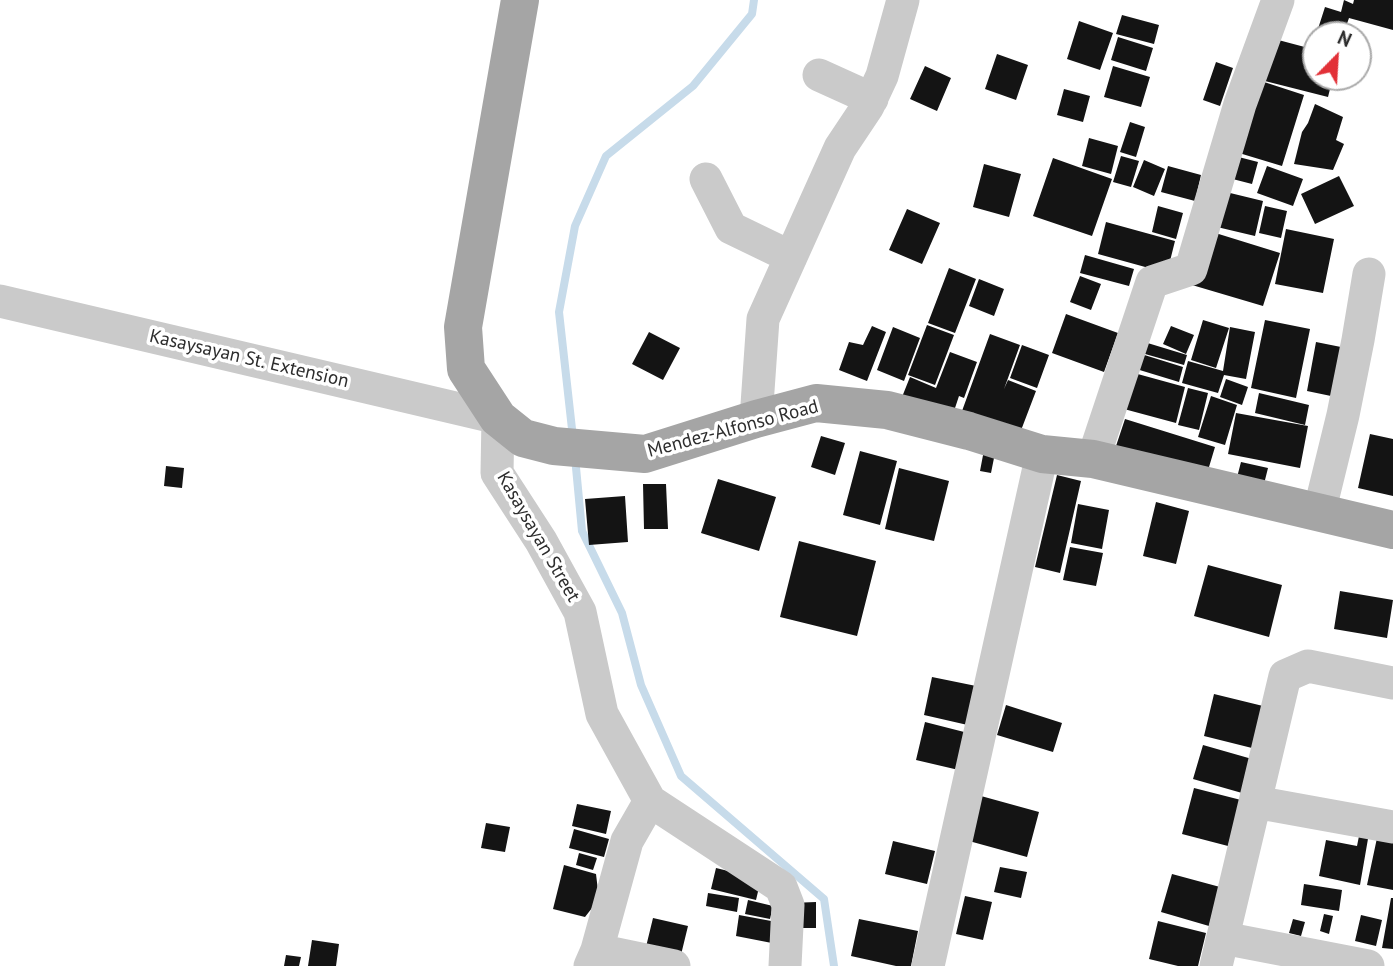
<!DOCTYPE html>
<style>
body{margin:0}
#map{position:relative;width:1393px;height:966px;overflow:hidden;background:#fff;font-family:"PT Sans",sans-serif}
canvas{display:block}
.north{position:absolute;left:1302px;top:21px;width:70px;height:70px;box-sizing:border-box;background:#fff;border:2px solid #ababab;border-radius:50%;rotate:24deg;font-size:19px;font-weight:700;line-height:28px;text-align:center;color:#2d2d2d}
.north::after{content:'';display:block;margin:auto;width:24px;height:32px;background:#e23138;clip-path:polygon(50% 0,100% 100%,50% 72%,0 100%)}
</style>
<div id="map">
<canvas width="1393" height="966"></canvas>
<div class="north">N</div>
</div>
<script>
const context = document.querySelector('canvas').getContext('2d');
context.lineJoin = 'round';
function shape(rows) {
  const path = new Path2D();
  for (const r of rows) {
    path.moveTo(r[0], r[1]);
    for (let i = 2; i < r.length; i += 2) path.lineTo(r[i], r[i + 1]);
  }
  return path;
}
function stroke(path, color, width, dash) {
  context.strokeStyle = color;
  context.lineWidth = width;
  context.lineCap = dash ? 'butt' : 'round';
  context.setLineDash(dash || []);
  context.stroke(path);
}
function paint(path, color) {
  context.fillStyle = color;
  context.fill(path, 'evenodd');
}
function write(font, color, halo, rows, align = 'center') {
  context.font = font + ' "PT Sans",sans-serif';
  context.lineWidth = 7;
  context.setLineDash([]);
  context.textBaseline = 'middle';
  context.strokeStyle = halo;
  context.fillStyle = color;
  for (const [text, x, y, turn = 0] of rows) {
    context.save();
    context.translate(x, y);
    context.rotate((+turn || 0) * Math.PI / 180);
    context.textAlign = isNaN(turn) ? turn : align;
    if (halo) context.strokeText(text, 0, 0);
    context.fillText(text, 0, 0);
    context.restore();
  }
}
stroke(shape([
 [573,438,559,312,575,226,606,156,693,86,752,14,754,0],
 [575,457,582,531,622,613,641,685,681,776,824,899,834,966]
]), '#c7dbea', 8);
paint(shape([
 [1344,0,1353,4,1354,0,1393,0,1393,30,1349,18,1343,35,1316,35,1325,7,1341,12],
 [1122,15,1159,25,1154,44,1116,34],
 [1079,21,1113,33,1100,70,1067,59],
 [1118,37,1153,48,1146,71,1111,60],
 [1267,37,1316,50,1316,77,1333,77,1328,97,1257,79],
 [997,54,1028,65,1016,100,985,89],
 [1216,62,1233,68,1220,106,1203,100],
 [925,66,951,78,937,111,910,99],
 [1113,66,1150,77,1141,107,1104,97],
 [1261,81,1304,95,1282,166,1239,153],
 [1064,89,1090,96,1083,122,1057,115],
 [1315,104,1343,117,1336,140,1344,144,1333,170,1294,164,1302,132,1308,123],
 [1130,122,1145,127,1136,157,1120,152],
 [1089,138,1118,146,1111,174,1082,166],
 [1227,154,1258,162,1252,184,1221,176],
 [1121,156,1139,161,1131,187,1113,182],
 [1053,158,1112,179,1092,236,1033,216],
 [1144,160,1165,169,1154,196,1133,187],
 [984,164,1021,174,1009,217,973,207],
 [1168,166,1201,175,1195,201,1161,192],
 [1267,166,1303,179,1293,206,1257,193],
 [1339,176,1354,206,1315,224,1301,194],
 [1226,192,1263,201,1255,236,1217,227],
 [1158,206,1183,213,1176,239,1152,232],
 [1265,206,1287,211,1281,238,1259,233],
 [907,209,940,223,922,264,889,250],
 [1106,222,1175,241,1167,273,1098,254],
 [1286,229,1334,239,1323,293,1275,284],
 [1209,231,1280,253,1263,306,1192,285],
 [1085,255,1134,269,1129,286,1080,273],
 [949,268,976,279,955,333,928,323],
 [1080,276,1101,284,1091,310,1070,302],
 [979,279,1004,289,994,316,969,306],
 [1066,314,1118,333,1104,372,1052,353],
 [1203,320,1229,328,1216,368,1191,360],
 [1265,320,1310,329,1296,398,1251,388],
 [927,325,954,335,935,385,908,375],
 [872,326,886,332,867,381,839,370,849,342,863,345],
 [1171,326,1194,335,1186,354,1163,344],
 [893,327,920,338,904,381,877,370],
 [1230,327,1255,332,1246,379,1224,375,1218,393,1182,383,1188,361,1223,371],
 [649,332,680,348,663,380,632,364],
 [990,334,1020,345,1004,389,1008,380,1036,391,1020,433,962,411],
 [1141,341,1187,355,1184,365,1138,352],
 [1316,342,1341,347,1331,396,1307,391],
 [1022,345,1049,355,1037,388,1010,378],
 [950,352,977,362,964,398,959,396,953,414,902,397,910,377,936,388],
 [1138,353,1183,367,1179,382,1133,368],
 [1134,373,1185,387,1176,423,1124,409],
 [1226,379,1248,387,1242,405,1220,397],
 [1188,388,1208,393,1199,430,1178,425],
 [1259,393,1309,405,1305,425,1255,413],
 [1211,396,1237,405,1225,445,1198,437],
 [1236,413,1308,426,1300,468,1228,454],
 [1125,419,1215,447,1206,477,1115,449],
 [1370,434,1393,439,1393,496,1358,488],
 [821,436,845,443,835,475,811,467],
 [984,450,995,453,991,473,980,471],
 [860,451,897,461,880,525,843,515],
 [1241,462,1268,468,1262,492,1235,485],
 [166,466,184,468,182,488,164,486],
 [899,468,949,481,934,541,885,529],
 [1057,475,1081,481,1060,573,1035,567],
 [718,479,776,497,759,551,701,533],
 [643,484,666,484,668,529,644,529],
 [625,496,628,542,589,545,585,499],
 [1156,502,1189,511,1176,564,1143,556],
 [1078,504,1109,510,1102,549,1071,543],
 [799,541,876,561,857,636,780,617],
 [1070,547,1103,553,1096,586,1063,580],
 [1208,565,1282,585,1269,637,1194,616],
 [1340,591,1393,600,1387,638,1334,629],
 [932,677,981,687,972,726,924,715],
 [1214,694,1263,706,1252,748,1204,736],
 [1006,705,1062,723,1053,752,997,735],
 [925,722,972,734,963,771,916,760],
 [1203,745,1252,759,1242,793,1193,779],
 [1194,788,1241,800,1228,846,1182,834],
 [981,796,1039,812,1027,857,969,841],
 [577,804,611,811,606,834,572,826],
 [486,823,510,827,505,852,481,848],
 [574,829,609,839,604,857,569,848],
 [1360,831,1369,833,1360,885,1319,876,1326,840,1357,846],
 [1377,838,1393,841,1393,890,1367,885],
 [893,841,935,851,927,884,885,874],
 [579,853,597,858,593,870,576,865],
 [564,865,596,874,599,899,585,917,553,909],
 [1000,867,1027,872,1021,898,994,892],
 [716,868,761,879,756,900,711,889],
 [1172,874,1220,887,1209,926,1161,912],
 [1304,884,1342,890,1339,911,1301,905],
 [708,893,739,898,737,912,706,906],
 [965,896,992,902,983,940,956,934],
 [1391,898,1393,898,1393,949,1382,948],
 [748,900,773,906,770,919,745,914],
 [816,902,816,928,791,928,791,903],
 [1324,914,1333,916,1329,934,1320,931],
 [739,915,782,923,777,944,736,936],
 [1361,915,1382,920,1376,946,1355,941],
 [653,918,688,926,679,963,644,955],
 [859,919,918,931,911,966,896,966,851,956],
 [1293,919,1305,922,1301,936,1289,933],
 [1158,921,1206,933,1198,966,1178,966,1149,959],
 [312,940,339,944,336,966,308,966],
 [286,955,301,957,299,966,284,966]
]), '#141414');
stroke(shape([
 [819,75,872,99],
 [706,179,731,228,791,257],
 [0,301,498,418,497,473,541,541,580,612,602,714,650,801,781,887,788,905,785,966],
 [756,419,763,319,840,148,868,106,882,76,903,0],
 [1093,459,1152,282,1191,269,1240,104,1278,0],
 [1319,513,1343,415,1358,340,1369,274],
 [1255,802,1393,827],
 [1223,938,1368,966],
 [597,950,674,966],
 [590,966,597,950,627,841,650,801],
 [928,966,1042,454],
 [1216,966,1285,676,1308,666,1393,683]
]), '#cacaca', 33);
stroke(shape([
 [520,0,463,327,466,369,498,418,523,438,554,446,645,454,756,419,816,403,887,410,969,431,1042,454,1093,459,1393,530]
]), '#a5a5a5', 38);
write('19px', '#2d2d2d', '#fff', [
 ["Kasaysayan St. Extension",249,359,13],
 ["Mendez-Alfonso Road",733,429,-15],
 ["Kasaysayan Street",538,537,60]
]);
</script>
